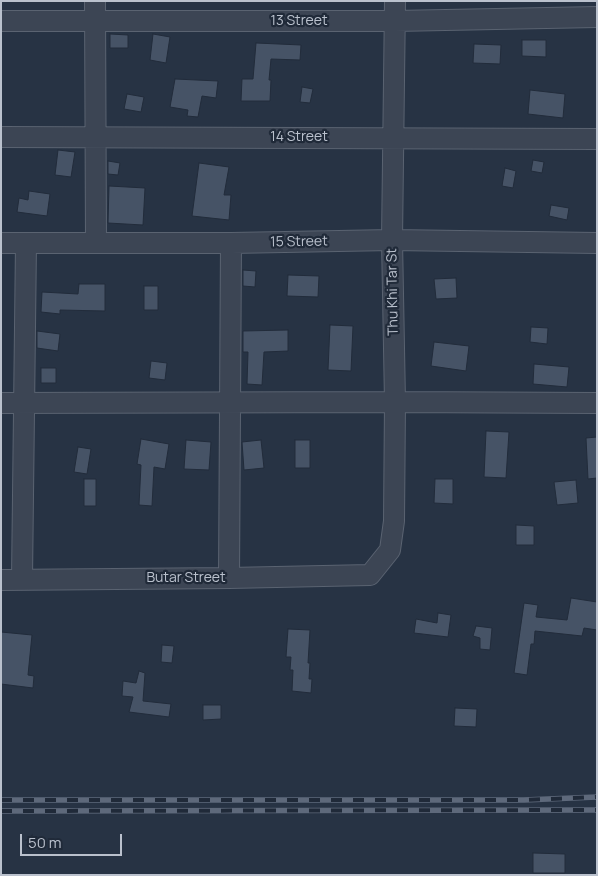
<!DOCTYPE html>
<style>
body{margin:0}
#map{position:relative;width:598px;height:876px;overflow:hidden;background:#273344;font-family:Manrope,sans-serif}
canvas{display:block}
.frame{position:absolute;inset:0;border:2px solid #bac1cd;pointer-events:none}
.scale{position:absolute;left:20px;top:834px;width:102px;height:22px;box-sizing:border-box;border:2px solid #bac1cd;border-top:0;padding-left:6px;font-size:15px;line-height:18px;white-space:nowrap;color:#bac1cd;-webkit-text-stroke:4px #202a39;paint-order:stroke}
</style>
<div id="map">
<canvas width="598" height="876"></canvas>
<div class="frame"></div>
<div class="scale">50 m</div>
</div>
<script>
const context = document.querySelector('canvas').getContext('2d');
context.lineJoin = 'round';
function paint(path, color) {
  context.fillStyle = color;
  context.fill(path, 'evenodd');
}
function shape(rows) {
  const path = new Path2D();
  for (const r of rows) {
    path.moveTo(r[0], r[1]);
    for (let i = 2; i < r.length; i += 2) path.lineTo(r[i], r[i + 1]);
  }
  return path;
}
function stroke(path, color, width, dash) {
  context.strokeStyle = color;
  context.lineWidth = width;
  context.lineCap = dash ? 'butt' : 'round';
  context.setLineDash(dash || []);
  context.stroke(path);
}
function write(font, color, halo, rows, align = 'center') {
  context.font = font + ' Manrope,sans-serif';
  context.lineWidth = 4.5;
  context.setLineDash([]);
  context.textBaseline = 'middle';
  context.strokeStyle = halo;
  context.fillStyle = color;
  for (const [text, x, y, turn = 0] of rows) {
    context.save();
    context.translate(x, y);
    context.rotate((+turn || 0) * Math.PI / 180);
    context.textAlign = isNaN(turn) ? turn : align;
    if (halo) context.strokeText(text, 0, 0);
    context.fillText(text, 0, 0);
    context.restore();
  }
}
const building = shape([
 [110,34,128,35,128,48,110,48,110,34],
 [153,34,170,37,166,63,150,60,153,34],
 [522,40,546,40,546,57,522,56,522,40],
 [256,43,301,45,300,60,271,59,269,80,271,80,270,101,241,101,242,79,253,79,256,43],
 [474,44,501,45,500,64,473,63,474,44],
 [175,79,218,81,216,98,202,96,198,117,187,116,188,110,170,107,175,79],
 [302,87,313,89,310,103,300,102,302,87],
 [530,90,565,94,563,118,528,114,530,90],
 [127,94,144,97,141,112,124,109,127,94],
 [58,150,75,152,71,177,55,175,58,150],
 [533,160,544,162,542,173,531,171,533,160],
 [108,161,120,163,118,175,108,174,108,161],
 [199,163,229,167,224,195,231,195,229,220,192,216,199,163],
 [505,168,516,171,513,188,502,186,505,168],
 [109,186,145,188,143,225,108,223,109,186],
 [29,191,50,194,47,216,17,212,19,198,28,200,29,191],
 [551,205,569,208,567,220,549,216,551,205],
 [243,270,256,271,255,287,243,286,243,270],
 [288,275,319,276,318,297,287,296,288,275],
 [456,278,457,298,436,299,434,279,456,278],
 [79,284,105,284,105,311,60,310,60,314,41,312,42,292,78,294,79,284],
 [144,286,158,286,158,310,144,310,144,286],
 [330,325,353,326,351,371,328,370,330,325],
 [531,327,548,328,547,344,530,342,531,327],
 [288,330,288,351,264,352,262,385,247,384,248,352,243,352,243,331,288,330],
 [37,331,60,334,58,351,37,348,37,331],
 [434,342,469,346,466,371,431,366,434,342],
 [151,361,167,363,165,380,149,378,151,361],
 [534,364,569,367,567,387,533,384,534,364],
 [41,368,56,368,56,383,41,383,41,368],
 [486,431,509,432,506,478,484,477,486,431],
 [597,437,597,478,588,479,586,438,597,437],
 [141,439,169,444,165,469,154,467,152,506,139,505,141,465,137,464,141,439],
 [186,440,211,442,209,470,184,469,186,440],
 [261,440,264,468,244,470,242,442,261,440],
 [295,440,310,440,310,468,295,468,295,440],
 [78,447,91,449,87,474,74,472,78,447],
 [84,479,96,479,96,506,84,506,84,479],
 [435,479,453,479,453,504,434,503,435,479],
 [576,480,578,503,557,505,554,482,576,480],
 [516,525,534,526,534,545,516,545,516,525],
 [571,598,597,602,597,630,584,628,582,636,535,631,534,644,531,644,527,675,514,673,524,603,538,605,536,617,567,620,571,598],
 [438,613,451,615,448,637,414,633,416,619,437,623,438,613],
 [476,626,492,628,490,650,480,649,480,638,473,636,476,626],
 [288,629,310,630,308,663,310,663,309,679,312,679,311,693,292,691,293,670,290,670,291,657,286,657,288,629],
 [1,632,32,635,28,675,34,676,33,688,1,684,1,632],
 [162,645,174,646,172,663,161,662,162,645],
 [139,671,145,673,143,701,171,704,169,717,129,712,133,697,122,696,123,681,136,683,139,671],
 [203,705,221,705,221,719,203,720,203,705],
 [455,708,477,709,476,727,454,726,455,708],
 [533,853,565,854,565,873,533,873,533,853]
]);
paint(building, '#465366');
stroke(building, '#222c3b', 1);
const minor = shape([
 [95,1,96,243],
 [1,21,395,21,597,17],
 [1,137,597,139],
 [1,243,231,243,392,240,597,243],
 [1,403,395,402,597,403],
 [229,578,231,243],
 [22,579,26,243],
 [1,580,229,578,370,575,390,550,394,521,395,402,392,240,395,1]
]);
stroke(minor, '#5a6371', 22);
stroke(minor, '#3c4554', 20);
const rail = shape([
 [1,800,524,800,597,797],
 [1,811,597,810]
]);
stroke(rail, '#5e697b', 5.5);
stroke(rail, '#202a39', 4, [11]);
write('14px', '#bac1cd', '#202a39', [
 ["13 Street",299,21],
 ["14 Street",299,137],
 ["15 Street",299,242,-1],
 ["Thu Khi Tar St",393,292,-91],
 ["Butar Street",186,578]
]);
</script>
